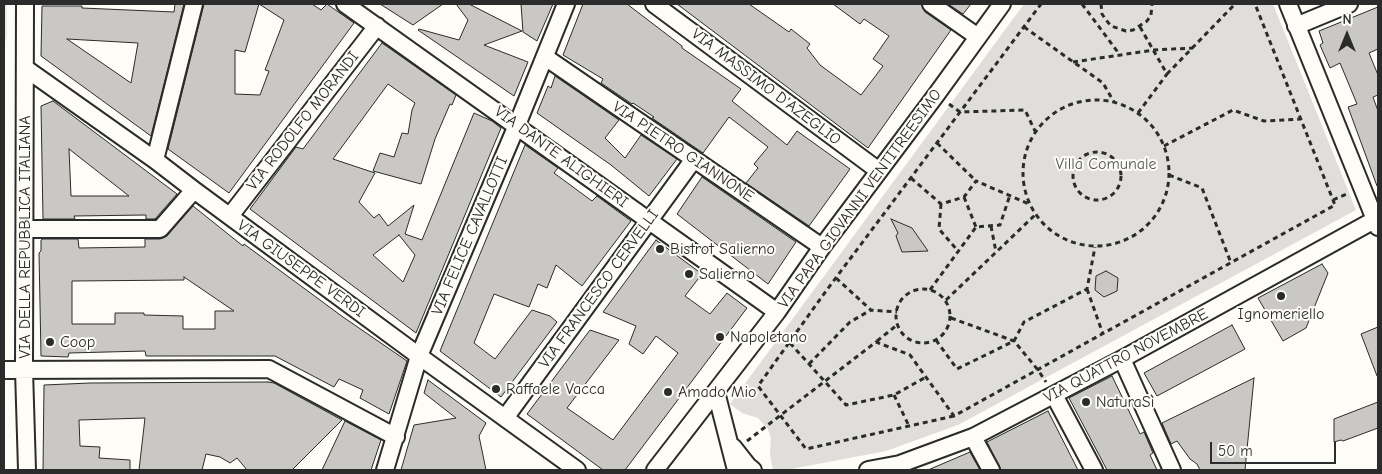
<!DOCTYPE html>
<meta charset="utf-8">
<style>
body{margin:0}
#map{position:relative;width:1382px;height:474px;overflow:hidden;background:#fdfcf7;font-family:"Comic Neue",sans-serif}
canvas{display:block}
.frame{position:absolute;inset:0;border:5px solid #2b2b2b;pointer-events:none}
.north{position:absolute;left:1322px;top:10px;width:50px;height:50px;-webkit-text-stroke:4px #fdfcf7;paint-order:stroke;rotate:0deg;font-size:14px;font-weight:700;line-height:20px;text-align:center;color:#2b2b2b}
.north::after{content:'';display:block;margin:auto;width:18px;height:22px;background:#2b2b2b;clip-path:polygon(50% 0,100% 100%,50% 72%,0 100%)}
.scale{position:absolute;left:1210px;top:442px;width:126px;height:22px;box-sizing:border-box;border:2px solid #2b2b2b;border-top:0;padding-left:6px;font-size:15px;line-height:18px;white-space:nowrap;color:#2b2b2b;-webkit-text-stroke:4px #fdfcf7;paint-order:stroke}
</style>
<div id="map">
<canvas width="1382" height="474"></canvas>
<div class="frame"></div>
<div class="north">N</div>
<div class="scale">50 m</div>
</div>
<script>
const context = document.querySelector('canvas').getContext('2d');
context.lineJoin = 'round';
function paint(path, color) {
  context.fillStyle = color;
  context.fill(path, 'evenodd');
}
function shape(rows) {
  const path = new Path2D();
  for (const r of rows) {
    if (r.length === 3) {
      path.moveTo(r[0] + r[2], r[1]);
      path.arc(r[0], r[1], r[2], 0, 2 * Math.PI);
      continue;
    }
    path.moveTo(r[0], r[1]);
    for (let i = 2; i < r.length; i += 2) path.lineTo(r[i], r[i + 1]);
  }
  return path;
}
function stroke(path, color, width, dash) {
  context.strokeStyle = color;
  context.lineWidth = width;
  context.lineCap = dash ? 'butt' : 'round';
  context.setLineDash(dash || []);
  context.stroke(path);
}
function write(font, color, halo, rows, align = 'center') {
  context.font = font + ' "Comic Neue",sans-serif';
  context.lineWidth = 4;
  context.setLineDash([]);
  context.textBaseline = 'middle';
  context.strokeStyle = halo;
  context.fillStyle = color;
  for (const [text, x, y, turn = 0] of rows) {
    context.save();
    context.translate(x, y);
    context.rotate((+turn || 0) * Math.PI / 180);
    context.textAlign = isNaN(turn) ? turn : align;
    if (halo) context.strokeText(text, 0, 0);
    context.fillText(text, 0, 0);
    context.restore();
  }
}
paint(shape([
 [4,4,7,4,7,37,4,45]
]), '#edece8');
paint(shape([
 [1024,4,1273,4,1356,210,958,425,886,451,786,470,773,470,770,454,771,438,768,429,758,418,742,413,730,404]
]), '#dfdeda');
const building = shape([
 [175,4,184,4,151,136,41,56,42,6,82,6,82,8,174,12,175,4],
 [67,39,138,43,131,83,67,39],
 [204,4,259,4,245,52,235,50,235,94,260,95,269,71,265,70,284,20,259,4,312,4,321,10,327,4,354,23,229,193,168,149,204,4],
 [380,4,443,4,413,25,380,4],
 [456,4,469,4,522,31,484,45,528,62,514,96,418,30,419,29,459,40,468,20,456,4],
 [521,4,553,4,537,41,523,32,521,4],
 [583,4,627,4,682,46,682,48,741,89,732,101,787,145,797,131,850,169,809,226,746,183,758,168,754,164,768,147,729,117,703,153,652,118,654,117,633,103,632,104,601,83,603,79,563,55,583,4],
 [677,4,749,4,789,32,791,29,810,44,807,48,820,65,861,95,883,66,873,59,889,36,864,19,860,24,833,4,921,4,925,12,951,30,868,148,677,4],
 [948,4,971,4,963,14,948,4],
 [1378,7,1378,49,1369,53,1378,75,1378,95,1373,97,1378,111,1378,186,1377,186,1348,107,1357,104,1340,63,1330,68,1320,45,1323,43,1319,31,1378,7],
 [382,43,456,95,452,105,450,104,435,139,421,184,373,171,380,153,394,157,402,133,408,134,412,110,415,103,388,84,333,159,375,173,359,202,374,218,379,214,388,226,414,205,405,234,422,240,474,113,492,121,501,128,416,333,250,209,296,147,303,149,382,43],
 [399,235,415,255,403,282,373,255,399,235],
 [555,76,619,120,605,138,625,158,641,135,677,159,649,196,611,165,537,113,548,86,551,88,555,76],
 [53,101,177,194,155,219,146,219,146,215,74,216,75,219,43,219,41,106,53,101],
 [69,149,129,196,71,196,69,149],
 [525,145,558,168,554,173,592,201,597,196,631,221,582,286,556,265,547,288,538,284,529,307,494,294,474,343,495,359,532,310,550,316,557,322,501,397,440,351,525,145],
 [702,177,796,242,768,284,677,214,702,177],
 [193,206,243,246,244,244,343,317,407,361,389,414,360,398,363,390,339,379,334,387,275,356,146,356,145,351,69,353,68,357,41,356,39,253,41,251,41,240,43,239,78,239,79,248,145,247,145,239,160,239,167,236,193,206],
 [184,277,234,311,215,311,215,329,183,329,183,316,144,315,144,313,115,313,115,324,72,324,72,281,184,280,184,277],
 [891,219,912,228,928,251,902,252,896,236,898,233,891,219],
 [656,240,702,274,685,296,710,314,727,293,747,308,625,470,603,470,527,414,590,330,619,340,567,408,613,440,678,353,656,336,643,354,629,344,636,326,603,312,656,240],
 [1322,264,1328,273,1306,328,1283,341,1258,298,1322,264],
 [1106,271,1118,278,1117,291,1104,297,1095,290,1096,276,1106,271],
 [1232,325,1245,349,1157,396,1144,373,1232,325],
 [1378,327,1378,376,1377,376,1361,334,1378,327],
 [1112,376,1140,434,1144,432,1153,453,1150,455,1157,470,1107,470,1069,398,1112,376],
 [1254,378,1245,470,1200,470,1197,464,1190,459,1177,441,1171,444,1162,423,1254,378],
 [428,380,486,423,479,436,486,470,401,470,414,425,456,418,424,393,428,380],
 [268,382,274,383,342,420,292,470,247,470,237,458,230,463,220,457,206,454,202,470,139,470,145,418,79,420,80,446,100,447,99,458,130,460,130,470,43,470,44,385,90,383,268,382],
 [1378,402,1378,428,1343,441,1341,440,1334,442,1334,419,1378,402],
 [1048,411,1078,470,1001,470,987,442,1048,411],
 [345,421,381,440,371,470,322,470,345,421],
 [970,452,980,470,928,470,970,452]
]);
paint(building, '#c9c8c4');
stroke(building, '#2b2b2b', 1);
const minor = shape([
 [25,4,24,370,27,470],
 [345,4,777,312],
 [654,4,879,171],
 [931,4,978,37],
 [1288,4,1378,227],
 [1296,26,1349,4],
 [545,57,822,247],
 [25,68,155,160,194,190,419,356,577,470],
 [155,160,194,4],
 [230,216,377,26],
 [26,229,160,229,194,190],
 [1122,359,1172,470],
 [4,370,269,369,396,437],
 [716,392,736,470],
 [1054,395,1094,470],
 [505,418,694,159],
 [973,437,991,470],
 [733,447,748,466,753,470],
 [385,470,419,356,517,125,566,4],
 [655,470,777,312,822,247,936,95,1002,4],
 [868,470,900,464,973,437,1122,359,1378,218]
]);
stroke(minor, '#2b2b2b', 20);
stroke(shape([
 [1082,4,1120,55],
 [1101,4,1102,14,1106,20,1111,26,1126,31,1133,30,1147,21,1151,15,1152,4],
 [1024,27,1103,83,1114,102],
 [1140,27,1167,74,1235,4],
 [1073,62,1154,50,1193,48],
 [1096,173,73],
 [949,104,960,112,1025,110,1035,131],
 [1138,113,1167,74],
 [937,143,976,181],
 [1164,146,1233,110,1264,121,1301,119],
 [1097,176,24],
 [1169,175,1202,188,1231,263],
 [911,178,941,204,964,197,976,181,1029,204],
 [964,197,976,227],
 [1333,200,1349,193],
 [941,204,939,229,958,251],
 [991,226,996,252],
 [836,278,871,310,897,312],
 [923,316,27],
 [1087,289,1103,334],
 [930,290,976,227,1000,225,1010,195],
 [946,300,1035,215],
 [951,318,1014,341,1038,370,1046,382],
 [936,340,957,369,1014,341,1024,322,1087,289,1095,247],
 [877,341,897,325],
 [790,343,846,405,894,395,926,377],
 [809,364,850,322,871,310],
 [894,395,909,426],
 [954,416,806,449,758,386,826,291,1041,4],
 [747,441,876,342,910,355,954,416,1335,205,1255,4]
]), '#2b2b2b', 3, [5, 4]);
stroke(minor, '#fdfcf7', 16);
for (const [x, y, r, color] of [
 [660,249,5,"#2b2b2b"],
 [689,274,5,"#2b2b2b"],
 [1281,296,5,"#2b2b2b"],
 [720,337,5,"#2b2b2b"],
 [50,342,5,"#2b2b2b"],
 [496,389,5,"#2b2b2b"],
 [668,392,5,"#2b2b2b"],
 [1086,402,5,"#2b2b2b"]
]) {
  const dot = new Path2D();
  dot.arc(x, y, r, 0, 2 * Math.PI);
  context.fillStyle = color;
  context.fill(dot);
  stroke(dot, '#fdfcf7', 2);
}
write('16px', '#2b2b2b', '#fdfcf7', [
 ["VIA MASSIMO D'AZEGLIO",766,87,37],
 ["VIA RODOLFO MORANDI",303,121,-52],
 ["VIA PIETRO GIANNONE",683,152,34],
 ["VIA DANTE ALIGHIERI",561,157,36],
 ["VIA PAPA GIOVANNI VENTITREESIMO",860,199,-54],
 ["VIA FELICE CAVALLOTTI",470,236,-67],
 ["VIA DELLA REPUBBLICA ITALIANA",25,237,-90],
 ["VIA GIUSEPPE VERDI",301,269,36],
 ["VIA FRANCESCO CERVELLI",599,289,-54],
 ["VIA QUATTRO NOVEMBRE",1126,356,-28]
]);
write('16px', '#585857', '#fdfcf7', [
 ["Villa Comunale",1106,164]
]);
write('16px', '#2b2b2b', '#fdfcf7', [
 ["Bistrot Salierno",670,249],
 ["Salierno",699,274],
 ["Ignomeriello",1281,314,"center"],
 ["Napoletano",730,337],
 ["Coop",60,342],
 ["Raffaele Vacca",506,389],
 ["Amado Mio",678,392],
 ["NaturaSì",1096,402]
], 'left');
</script>
